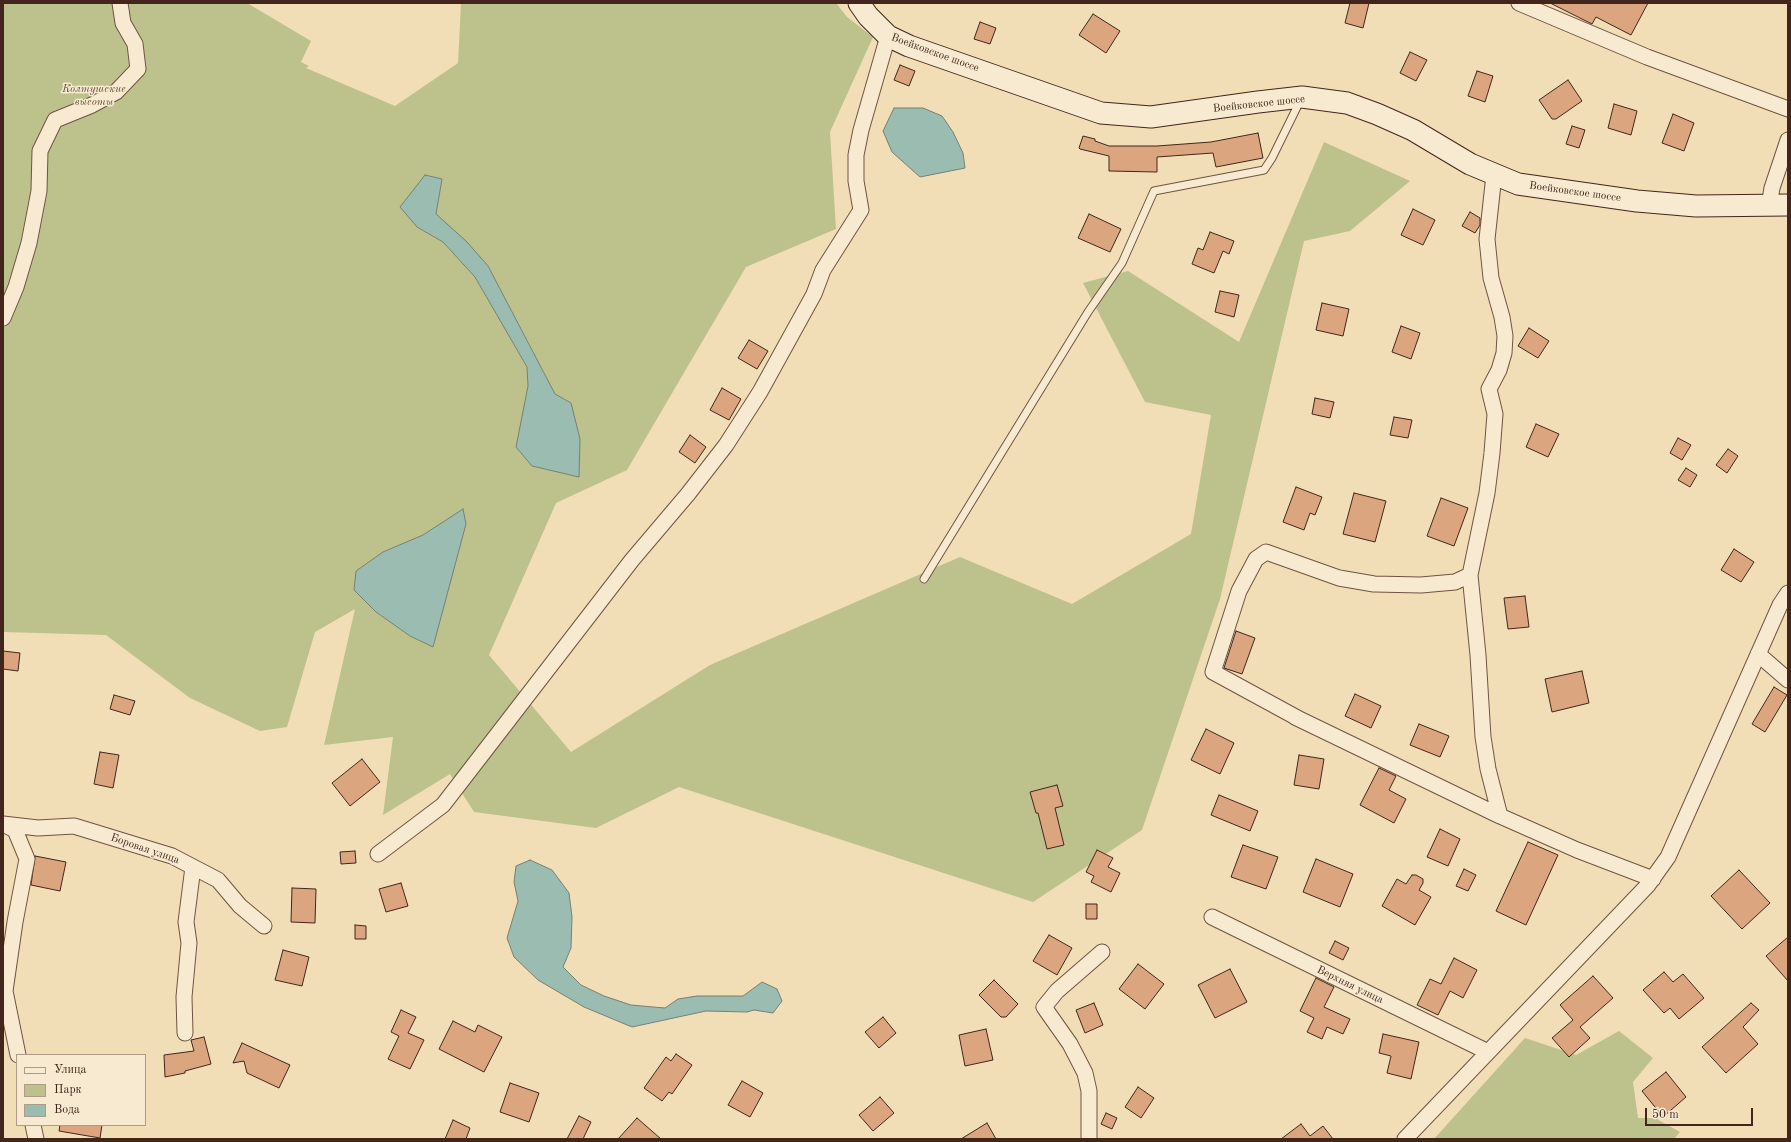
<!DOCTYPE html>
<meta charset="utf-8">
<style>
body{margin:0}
#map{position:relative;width:1791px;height:1142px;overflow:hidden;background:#f2deb6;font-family:"Old Standard TT",serif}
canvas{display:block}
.frame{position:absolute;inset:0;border:4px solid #42261b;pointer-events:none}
.legend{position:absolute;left:16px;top:1054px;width:130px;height:72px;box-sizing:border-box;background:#f7ead0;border:1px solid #af9c88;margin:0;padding:5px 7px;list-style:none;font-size:12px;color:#42261b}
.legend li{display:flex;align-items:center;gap:8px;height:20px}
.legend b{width:20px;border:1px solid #af9c88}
.scale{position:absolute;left:1645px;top:1108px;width:108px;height:18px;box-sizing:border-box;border:2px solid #42261b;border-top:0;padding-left:5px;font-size:12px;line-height:14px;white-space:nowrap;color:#42261b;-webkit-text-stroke:3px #f7ead0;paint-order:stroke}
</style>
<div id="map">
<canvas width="1791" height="1142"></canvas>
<div class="frame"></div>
<ul class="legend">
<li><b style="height:5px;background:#f7ead0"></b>Улица</li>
<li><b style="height:11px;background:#bdc18c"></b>Парк</li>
<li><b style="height:11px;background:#9bbcb0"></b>Вода</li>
</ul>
<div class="scale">50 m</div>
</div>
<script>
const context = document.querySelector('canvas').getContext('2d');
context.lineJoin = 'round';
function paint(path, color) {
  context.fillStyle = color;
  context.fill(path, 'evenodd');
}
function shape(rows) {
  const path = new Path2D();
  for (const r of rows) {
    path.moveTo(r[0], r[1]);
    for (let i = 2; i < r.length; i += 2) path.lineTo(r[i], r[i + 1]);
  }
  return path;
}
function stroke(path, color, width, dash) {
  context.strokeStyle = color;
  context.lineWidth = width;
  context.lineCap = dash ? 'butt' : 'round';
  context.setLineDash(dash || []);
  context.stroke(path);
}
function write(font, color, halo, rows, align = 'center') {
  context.font = font + ' "Old Standard TT",serif';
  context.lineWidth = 3;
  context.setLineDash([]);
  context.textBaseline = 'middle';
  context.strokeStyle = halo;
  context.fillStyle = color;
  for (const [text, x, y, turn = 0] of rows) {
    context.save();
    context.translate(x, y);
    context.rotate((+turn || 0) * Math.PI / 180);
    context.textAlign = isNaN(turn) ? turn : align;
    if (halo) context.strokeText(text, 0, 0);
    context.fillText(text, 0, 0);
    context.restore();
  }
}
paint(shape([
 [3,3,247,3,311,41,301,62,309,66,306,68,395,106,458,63,461,3,836,3,847,17,873,37,830,132,836,229,746,267,627,470,556,503,489,655,571,752,710,665,960,557,1072,604,1191,534,1211,415,1145,402,1083,283,1128,271,1239,342,1324,142,1410,181,1350,231,1304,241,1220,599,1142,830,1033,902,679,787,596,828,474,812,450,774,383,815,393,737,324,745,355,609,315,632,287,727,260,731,190,698,106,635,3,632],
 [442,179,436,214,488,266,555,394,571,403,528,386,527,367,475,277,443,242,417,227],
 [463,510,433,647,410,636,376,612,354,590,356,571,383,552,423,535],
 [1619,1031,1653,1058,1633,1082,1638,1118,1655,1118,1680,1132,1674,1139,1434,1139,1525,1038,1576,1055]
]), '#bdc18c');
const water = shape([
 [894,108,923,108,942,116,953,132,963,153,965,168,920,177,892,152,883,131,894,108],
 [425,175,442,179,436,214,467,242,488,266,555,394,571,403,580,439,579,477,532,466,516,447,528,386,527,367,475,277,443,242,417,227,400,207,425,175],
 [463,509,466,524,433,647,410,636,376,612,354,590,356,571,383,552,423,535,463,509],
 [530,860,552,870,569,893,572,917,571,948,563,967,581,985,604,996,631,1005,665,1008,678,999,697,996,743,996,762,982,777,989,782,1001,773,1013,754,1010,747,1012,706,1011,632,1027,584,1007,538,980,514,957,507,938,518,901,514,882,516,866,530,860]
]);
paint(water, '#9bbcb0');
stroke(water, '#778074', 1);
const building = shape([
 [1350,3,1369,3,1363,28,1345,23,1350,3],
 [1550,3,1648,3,1631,35,1596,17,1592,24,1550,3],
 [1093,14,1120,31,1106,53,1079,35,1093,14],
 [980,22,996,28,990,44,974,39,980,22],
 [1410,52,1427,60,1416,81,1400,73,1410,52],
 [900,65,915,71,909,86,894,80,900,65],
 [1477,71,1493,76,1485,102,1468,96,1477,71],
 [1568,80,1582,101,1556,119,1552,119,1539,100,1568,80],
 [1614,104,1637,111,1631,135,1608,128,1614,104],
 [1673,114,1694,123,1684,151,1662,143,1673,114],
 [1572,126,1585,130,1579,148,1566,144,1572,126],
 [1258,133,1263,158,1216,167,1213,153,1157,157,1157,172,1109,171,1109,156,1080,149,1079,148,1083,136,1095,139,1095,141,1109,146,1157,146,1211,142,1258,133],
 [1413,209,1435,220,1423,245,1401,235,1413,209],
 [1470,212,1480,218,1480,225,1475,233,1462,226,1470,212],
 [1089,214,1121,229,1110,252,1078,238,1089,214],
 [1210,232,1234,241,1229,254,1223,251,1214,273,1192,264,1198,248,1203,250,1210,232],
 [1220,291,1239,295,1234,317,1215,312,1220,291],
 [1322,303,1349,309,1343,336,1316,330,1322,303],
 [1401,326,1420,333,1411,359,1392,352,1401,326],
 [1529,328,1549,341,1538,358,1518,346,1529,328],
 [749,340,768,351,757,369,738,358,749,340],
 [722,388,741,399,729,420,710,410,722,388],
 [1315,398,1334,402,1330,418,1312,414,1315,398],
 [1394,417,1412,420,1408,438,1390,435,1394,417],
 [1536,424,1559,434,1548,457,1526,447,1536,424],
 [690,435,706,447,695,463,679,452,690,435],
 [1678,438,1691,445,1682,460,1670,453,1678,438],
 [1728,449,1738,456,1727,473,1716,465,1728,449],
 [1686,468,1697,475,1690,487,1678,480,1686,468],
 [1296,487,1322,497,1315,515,1310,513,1304,530,1283,522,1296,487],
 [1354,493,1386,501,1375,542,1343,534,1354,493],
 [1441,498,1468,508,1454,546,1427,536,1441,498],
 [1734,549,1754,562,1741,582,1721,570,1734,549],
 [1525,596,1529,627,1508,629,1504,598,1525,596],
 [1236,631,1255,638,1242,674,1224,668,1236,631],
 [3,651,20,653,18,671,3,669,3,651],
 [1582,671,1589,703,1552,712,1545,679,1582,671],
 [1774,687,1787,695,1765,732,1752,724,1774,687],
 [1355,694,1381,706,1371,728,1345,716,1355,694],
 [114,695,135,701,130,715,110,709,114,695],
 [1419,724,1449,736,1440,757,1410,745,1419,724],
 [1206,729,1234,743,1220,774,1191,760,1206,729],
 [100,752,119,755,113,788,94,784,100,752],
 [1299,755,1324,759,1319,789,1294,785,1299,755],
 [362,759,380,782,350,806,332,783,362,759],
 [1379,768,1396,776,1389,790,1406,799,1394,823,1360,805,1379,768],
 [1057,785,1063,806,1055,808,1064,845,1047,849,1038,813,1036,813,1030,792,1057,785],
 [1219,795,1258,811,1250,831,1211,815,1219,795],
 [1440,829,1460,839,1448,866,1427,857,1440,829],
 [1528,842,1558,855,1526,925,1496,911,1528,842],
 [1243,845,1278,857,1266,889,1231,877,1243,845],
 [1097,850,1113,858,1108,867,1120,873,1111,892,1091,882,1094,876,1086,872,1097,850],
 [355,851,356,863,341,864,340,852,355,851],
 [35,856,66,862,60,891,31,885,35,856],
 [1316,859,1353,874,1340,907,1303,892,1316,859],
 [1464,869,1476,875,1468,891,1456,886,1464,869],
 [1739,870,1770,903,1742,929,1711,896,1739,870],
 [1412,875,1416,875,1423,879,1423,883,1419,890,1431,897,1415,925,1382,906,1397,879,1406,884,1412,875],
 [401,883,408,906,386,912,379,889,401,883],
 [292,888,316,889,315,923,291,922,292,888],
 [1086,904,1097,904,1097,919,1086,919,1086,904],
 [355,925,366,926,366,939,355,939,355,925],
 [1049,935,1072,948,1057,975,1033,961,1049,935],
 [1788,937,1788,981,1766,956,1788,937],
 [1335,941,1349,948,1343,960,1329,953,1335,941],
 [283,950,309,957,302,986,275,980,283,950],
 [1454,958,1477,970,1463,998,1450,991,1438,1015,1417,1005,1430,979,1441,984,1454,958],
 [1138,964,1164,984,1145,1009,1119,989,1138,964],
 [1230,969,1247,1002,1215,1018,1198,985,1230,969],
 [1664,972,1673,982,1683,974,1704,998,1679,1019,1670,1008,1664,1013,1643,990,1664,972],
 [1593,976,1613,998,1580,1027,1590,1038,1569,1057,1552,1038,1573,1020,1560,1005,1593,976],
 [1316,978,1334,987,1324,1007,1350,1019,1343,1034,1327,1027,1322,1039,1307,1032,1314,1018,1300,1011,1316,978],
 [994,980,1018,1004,1006,1017,1001,1017,979,995,994,980],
 [1094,1003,1103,1025,1085,1033,1076,1010,1094,1003],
 [1751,1003,1759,1010,1743,1027,1758,1044,1726,1073,1702,1047,1751,1003],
 [401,1010,416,1017,408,1033,424,1040,410,1069,388,1059,399,1036,391,1032,401,1010],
 [883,1017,896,1033,879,1048,865,1032,883,1017],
 [453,1021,475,1032,478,1025,502,1037,484,1072,439,1049,453,1021],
 [986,1029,993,1060,965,1066,959,1035,986,1029],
 [1383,1034,1419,1042,1411,1079,1387,1073,1391,1056,1379,1053,1383,1034],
 [204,1037,211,1064,185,1071,185,1073,165,1077,164,1055,194,1051,191,1040,204,1037],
 [242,1043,290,1065,279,1088,247,1073,244,1061,233,1063,242,1043],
 [676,1054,692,1065,672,1094,669,1092,662,1101,644,1088,666,1057,671,1061,676,1054],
 [1666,1072,1686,1097,1663,1117,1642,1091,1666,1072],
 [742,1081,763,1093,750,1117,728,1105,742,1081],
 [510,1083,539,1093,529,1122,500,1112,510,1083],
 [1138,1087,1154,1098,1141,1118,1125,1107,1138,1087],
 [880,1097,894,1113,873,1131,859,1115,880,1097],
 [1106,1113,1117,1118,1112,1129,1101,1124,1106,1113],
 [579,1116,591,1122,583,1139,567,1139,579,1116],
 [637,1118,661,1139,618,1139,637,1118],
 [453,1120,470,1128,466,1139,445,1139,453,1120],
 [987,1123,996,1139,961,1139,987,1123],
 [1301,1124,1310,1136,1323,1126,1333,1139,1281,1139,1301,1124],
 [60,1125,102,1125,100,1138,59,1131,60,1125]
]);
paint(building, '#dba57f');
stroke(building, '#42261b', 1);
const lane = shape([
 [924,579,1088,312,1122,263,1154,191,1264,170,1272,158,1300,101]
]);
const street = shape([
 [1519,3,1647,57,1788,109],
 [1494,175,1487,239,1491,278,1502,317,1505,336,1504,353,1499,370,1489,389,1495,414,1492,453,1487,493,1470,575,1478,655,1483,737,1488,769,1500,816],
 [1769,206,1772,188,1788,140],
 [3,318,16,287,29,243,39,191,40,151,55,120,92,105,116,92,138,69,135,44,123,23,120,3],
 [1758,654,1788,680],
 [1295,717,1500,816,1577,850,1653,879],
 [1303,721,1213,672,1239,591,1256,559,1266,552,1339,578,1374,584,1421,585,1455,582,1470,575],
 [3,824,38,828,74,826,172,856,218,880,240,906,264,926],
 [3,824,15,830,27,859,15,922,5,991,18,1055],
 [378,854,443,805,632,560,688,494,726,445,760,392,814,294,823,270,861,210,856,181,856,155,861,130,888,36],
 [1212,917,1488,1052],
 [185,1033,184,997,189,943,186,922,193,867],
 [33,1125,36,1139],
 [1089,1139,1089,1091,1085,1073,1070,1044,1044,1007,1057,991,1102,952],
 [1405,1139,1648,885,1668,857,1780,605,1788,593]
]);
const secondary = shape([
 [859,3,868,16,888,36,909,46,1101,113,1151,117,1258,102,1302,97,1347,103,1377,114,1413,130,1470,164,1518,184,1637,201,1696,206,1788,205]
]);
stroke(lane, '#6e5442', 9);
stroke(street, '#6e5442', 17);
stroke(secondary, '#42261b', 23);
stroke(lane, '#f7ead0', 7);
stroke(street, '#f7ead0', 15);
stroke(secondary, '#f7ead0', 21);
write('11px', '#42261b', '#f7ead0', [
 ["Воейковское шоссе",935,53,20],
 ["Воейковское шоссе",1259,104,-6],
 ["Воейковское шоссе",1575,192,8],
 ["Боровая улица",145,849,19],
 ["Верхняя улица",1350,985,26]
]);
write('italic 11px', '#614d37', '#f7ead0', [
 ["Колтушские",94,89],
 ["высоты",94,102]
]);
</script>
